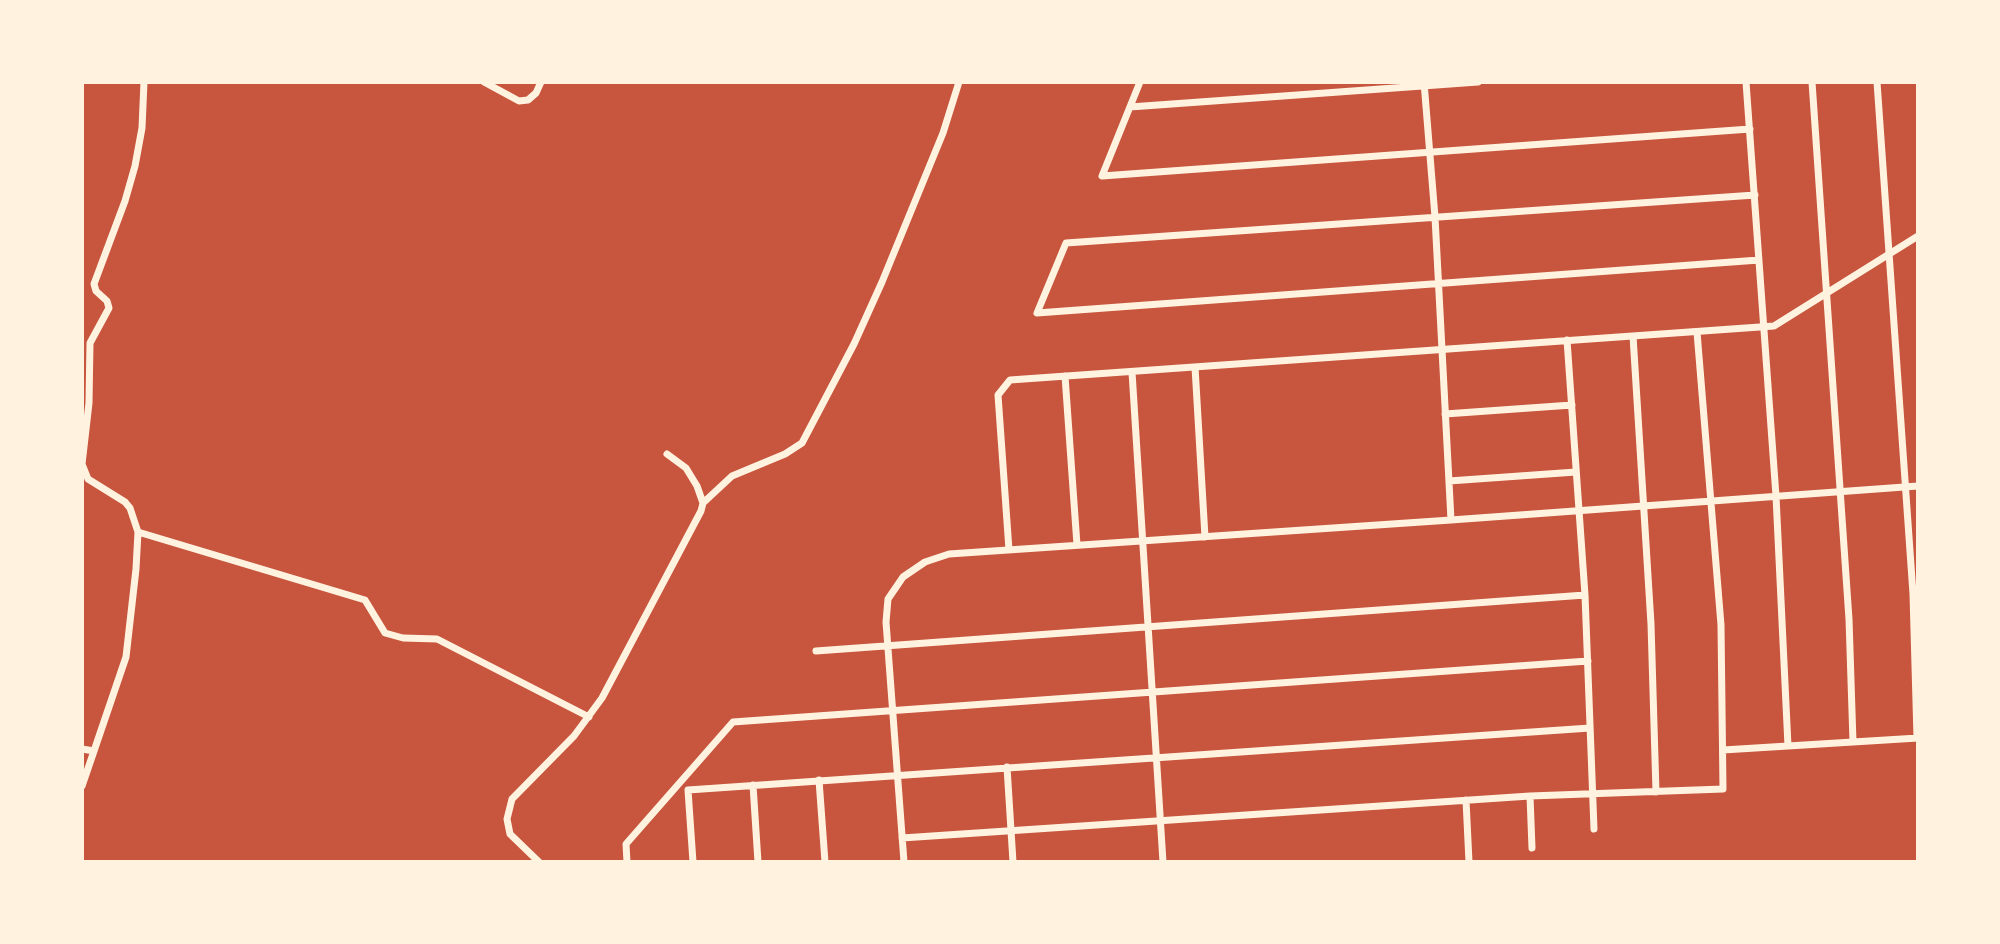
<!DOCTYPE html>
<style>
body{margin:0}
#map{position:relative;width:2000px;height:944px;overflow:hidden;background:#c8553d;font-family:Cabin,sans-serif}
canvas{display:block}
.frame{position:absolute;inset:0;border:84px solid #fff3e0;pointer-events:none}
</style>
<div id="map">
<canvas width="2000" height="944"></canvas>
<div class="frame"></div>
</div>
<script>
const context = document.querySelector('canvas').getContext('2d');
context.lineJoin = 'round';
function shape(rows) {
  const path = new Path2D();
  for (const r of rows) {
    path.moveTo(r[0], r[1]);
    for (let i = 2; i < r.length; i += 2) path.lineTo(r[i], r[i + 1]);
  }
  return path;
}
function stroke(path, color, width, dash) {
  context.strokeStyle = color;
  context.lineWidth = width;
  context.lineCap = dash ? 'butt' : 'round';
  context.setLineDash(dash || []);
  context.stroke(path);
}
stroke(shape([
 [484,82,519,101,528,100,536,93,541,82],
 [1140,82,1102,176,1750,129],
 [1424,82,1435,217,1451,520,1918,486],
 [1746,82,1776,496,1788,746],
 [1812,82,1849,619,1853,742],
 [1877,82,1913,594,1917,738],
 [1130,107,1478,82],
 [1755,195,1066,243,1037,313,1759,260],
 [1633,336,1651,624,1656,792],
 [1567,340,1585,595,1594,829],
 [1195,367,1205,537],
 [1132,372,1163,862],
 [1065,376,1077,545],
 [1445,414,1572,405],
 [667,454,686,468,697,486,703,503],
 [1449,481,1576,472],
 [138,532,365,600,385,633,403,638,437,639,589,717],
 [1009,550,998,395,1010,380,1774,326,1918,236],
 [816,651,1585,595],
 [82,749,94,751,126,657,136,569,138,532,130,508,125,502,88,479,82,464,89,403,90,343,109,308,107,301,96,291,94,284,125,201,135,166,142,128,144,82],
 [1723,750,1918,738],
 [1007,767,1013,862],
 [819,780,825,862],
 [753,785,758,862],
 [82,786,94,751],
 [1530,796,1532,848],
 [1466,800,1469,862],
 [902,838,1530,796,1723,789,1721,625,1697,332],
 [539,862,510,834,507,819,512,799,574,736,602,698,701,511,703,503,732,476,785,454,802,443,854,344,882,282,943,133,959,82],
 [627,862,626,844,733,722,1588,661],
 [693,862,688,790,1590,728],
 [904,862,886,622,888,599,903,577,925,562,949,554,1451,520]
]), '#fff3e0', 7);
</script>
